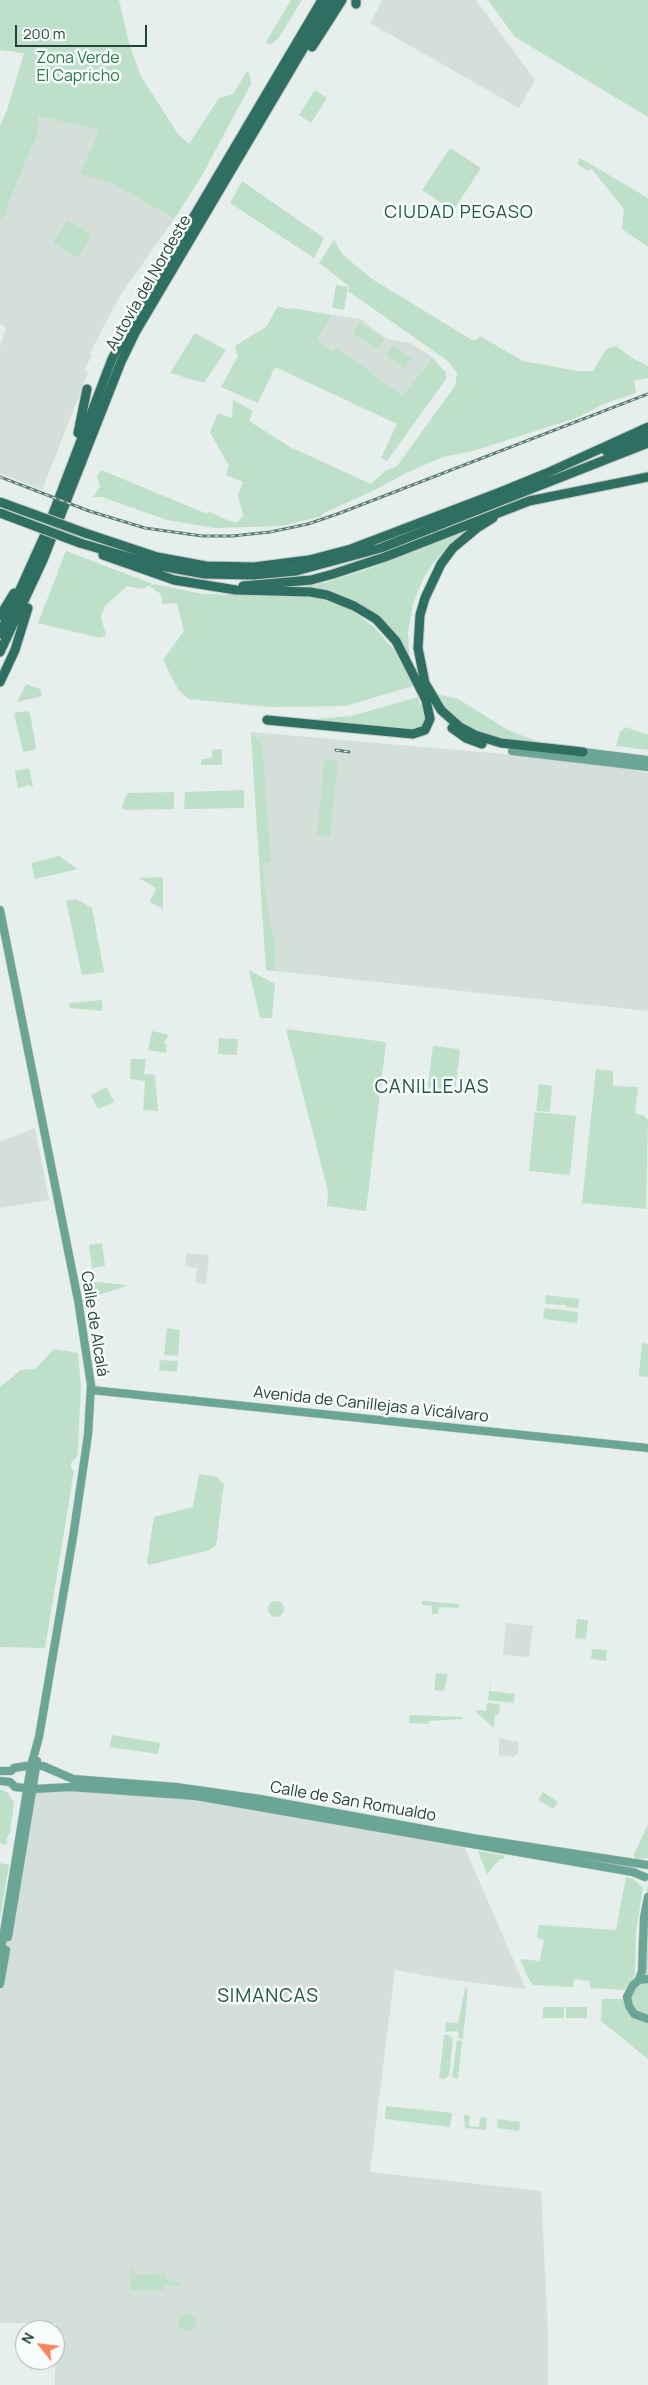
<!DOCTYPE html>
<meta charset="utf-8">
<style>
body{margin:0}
#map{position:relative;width:648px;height:2385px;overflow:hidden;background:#e6efeb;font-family:Manrope,sans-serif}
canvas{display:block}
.north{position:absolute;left:15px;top:2320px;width:50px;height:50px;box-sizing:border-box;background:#f7fbf9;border:1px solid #a3b1ad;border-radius:50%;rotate:299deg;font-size:14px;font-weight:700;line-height:20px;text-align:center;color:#24423a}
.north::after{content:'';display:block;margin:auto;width:18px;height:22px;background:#f4845f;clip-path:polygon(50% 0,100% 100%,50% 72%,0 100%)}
.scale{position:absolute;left:15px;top:25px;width:132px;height:22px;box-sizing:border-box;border:2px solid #24423a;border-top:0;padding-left:6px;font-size:15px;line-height:18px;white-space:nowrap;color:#24423a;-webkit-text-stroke:4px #f7fbf9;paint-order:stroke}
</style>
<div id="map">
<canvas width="648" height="2385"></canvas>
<div class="north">N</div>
<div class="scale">200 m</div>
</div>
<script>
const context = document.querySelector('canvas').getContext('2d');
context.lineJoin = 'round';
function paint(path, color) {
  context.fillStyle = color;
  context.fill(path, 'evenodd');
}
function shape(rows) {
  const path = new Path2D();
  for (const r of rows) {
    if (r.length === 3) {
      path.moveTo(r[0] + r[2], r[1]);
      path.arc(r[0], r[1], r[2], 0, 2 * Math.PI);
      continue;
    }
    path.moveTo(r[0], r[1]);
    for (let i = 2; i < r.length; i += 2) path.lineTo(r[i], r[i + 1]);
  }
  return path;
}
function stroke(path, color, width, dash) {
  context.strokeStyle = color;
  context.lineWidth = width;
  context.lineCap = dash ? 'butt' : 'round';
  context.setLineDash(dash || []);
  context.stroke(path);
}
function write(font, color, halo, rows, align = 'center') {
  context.font = font + ' Manrope,sans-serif';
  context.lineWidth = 5;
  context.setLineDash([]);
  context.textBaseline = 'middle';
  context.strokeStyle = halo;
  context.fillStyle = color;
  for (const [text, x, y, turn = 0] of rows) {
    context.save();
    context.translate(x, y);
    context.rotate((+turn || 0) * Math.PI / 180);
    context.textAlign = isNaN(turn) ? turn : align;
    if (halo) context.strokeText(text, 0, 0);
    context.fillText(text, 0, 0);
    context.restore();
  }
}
paint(shape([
 [382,0,476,0,535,80,519,108,370,23],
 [38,116,100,130,80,174,114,184,174,219,120,296,90,353,92,355,85,369,88,373,42,490,0,473,0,346,6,328,0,324,0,220,7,213,8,203,38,133],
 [332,315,361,319,387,339,411,343,432,357,403,396,336,348,333,351,316,339],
 [251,732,504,754,622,768,648,773,648,1011,266,970],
 [35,1128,49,1200,0,1208,0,1142],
 [187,1253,209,1255,206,1284,195,1283,197,1268,185,1266],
 [506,1623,533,1626,529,1657,503,1655],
 [499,1738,518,1742,518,1754,513,1757,499,1755],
 [49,1787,175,1794,387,1828,465,1848,526,1989,446,1979,395,1970,370,2172,541,2191,548,2332,548,2385,55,2385,56,2323,0,2323,0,1984,34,1789]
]), '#d4dfda');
paint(shape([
 [0,0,119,0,130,47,142,78,178,134,189,144,219,98,233,94,247,71,249,72,251,84,200,179,174,219,114,184,80,174,99,130,38,116,38,133,8,203,7,213,0,220,0,126,7,110,24,53,0,50],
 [291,0,302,0,278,39,270,45,266,42],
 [488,0,648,0,648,117,515,37],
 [315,90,327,98,311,123,299,115],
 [450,148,481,168,453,211,422,190],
 [580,158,648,198,648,247,622,229,624,209,591,168,588,171,577,164],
 [242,181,324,238,314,258,230,203],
 [67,220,92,234,78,258,53,243],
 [334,240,342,254,372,279,472,340,476,340,480,336,523,361,578,371,593,371,606,349,616,346,632,358,648,366,648,378,634,381,636,393,603,404,579,417,473,451,443,457,406,473,375,490,322,514,322,516,282,526,214,528,167,520,102,497,93,497,100,486,97,477,101,470,205,513,210,512,234,523,239,521,243,515,238,495,243,482,226,475,229,466,210,432,218,413,232,418,233,400,253,411,249,421,290,447,371,484,385,471,397,466,455,386,457,373,448,361,348,291,350,287,319,263],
 [336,285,348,287,344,310,332,308],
 [278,306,286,309,292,308,332,315,317,339,332,351,336,347,403,396,432,357,446,373,446,379,387,461,381,458,397,424,275,367,258,403,221,387,238,356,235,346,266,327],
 [360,322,384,339,377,349,353,333],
 [195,333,226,350,204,383,170,373],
 [393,345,412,358,404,368,386,355],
 [462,532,434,562,423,579,413,604,408,633,410,664,366,609,331,591,303,587,327,582,366,570],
 [66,551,153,584,142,589,127,586,105,606,101,617,106,635,100,638,38,623],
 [154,584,203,594,310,597,343,605,373,626,396,652,416,685,346,706,271,707,189,699,179,691,163,660,184,631,177,603,162,604,161,594,150,587],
 [26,684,40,689,42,696,17,702],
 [436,694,458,699,508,730,549,746,499,740,467,729,441,706,443,702,434,695],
 [418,697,420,705,426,711,427,723,417,732,304,720,351,716],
 [27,711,30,713,36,747,34,750,23,752,14,713],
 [626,727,648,735,648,750,616,746,620,732],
 [251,732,262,743,271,861,262,864,269,918,275,942,275,971,266,970],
 [222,749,222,765,201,765,201,760,212,757,212,750],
 [324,760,338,761,330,837,317,836],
 [29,768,33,787,29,785,18,788,15,771],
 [244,790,244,808,184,809,185,792],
 [174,792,174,809,124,810,122,807,127,793],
 [59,856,78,869,35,879,31,863],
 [163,877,163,909,150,902,156,888,139,878],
 [76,899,92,908,104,972,82,975,66,901],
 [249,970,275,984,272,1018,260,1018],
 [102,1000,102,1011,70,1008,69,1006,70,1003],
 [286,1029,386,1042,366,1211,327,1206,328,1191],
 [152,1031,169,1035,164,1043,167,1045,166,1053,148,1050],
 [219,1038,238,1039,237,1055,218,1054],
 [433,1046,458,1049,460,1052,455,1090,428,1087],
 [131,1059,146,1059,144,1074,155,1075,158,1111,143,1110,145,1081,130,1079],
 [596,1069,613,1071,613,1086,638,1087,635,1113,644,1116,648,1120,646,1209,582,1203],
 [539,1084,552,1086,550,1112,536,1111],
 [107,1087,114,1102,98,1109,91,1095],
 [535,1112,576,1116,570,1175,529,1171],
 [102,1243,105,1266,92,1268,89,1245],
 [86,1281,127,1285,127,1286,86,1299,83,1284],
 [546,1295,579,1299,578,1308,566,1307,566,1305,545,1304],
 [545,1308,578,1312,577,1323,543,1319],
 [167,1328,180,1330,178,1356,164,1355],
 [642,1343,648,1344,648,1377,639,1376],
 [54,1349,78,1353,81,1387,78,1448,77,1456,71,1463,71,1468,74,1471,45,1648,0,1647,0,1387,21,1370,35,1369],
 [160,1360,178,1361,177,1372,159,1370],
 [199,1474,217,1477,224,1484,216,1545,210,1550,149,1565,147,1562,154,1517,193,1507],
 [422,1601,459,1604,459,1608,439,1607,438,1614,432,1614,432,1606,422,1605],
 [276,1609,8],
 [577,1619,588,1620,586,1639,575,1638],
 [592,1649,607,1650,606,1661,591,1659],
 [436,1673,448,1674,444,1691,434,1690],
 [491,1675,490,1691,515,1694,514,1703,488,1700],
 [487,1703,500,1704,499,1715,495,1715,494,1728,476,1712,477,1710,486,1711],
 [410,1715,462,1717,462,1719,429,1721,428,1724,409,1723],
 [112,1735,160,1743,158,1754,110,1747],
 [0,1789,8,1793,14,1802,10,1833,6,1839,8,1843,4,1845,0,1843],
 [543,1792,558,1802,553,1809,538,1800],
 [648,1824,648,1858,637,1859,634,1857,634,1854],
 [478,1851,502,1855,505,1855,504,1859,500,1859,487,1874],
 [0,1863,9,1865,0,1919],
 [626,1877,634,1879,643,1888,636,1932,635,1975,624,1990,590,1988,590,1981,574,1979,573,1987,534,1985,530,1982,520,1959,540,1961,544,1940,537,1938,539,1925,616,1930],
 [648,1884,648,2059,601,2021,602,1999,623,1999,638,1976,638,1944,641,1915],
 [465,1988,468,1989,463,2039,458,2038,459,2033,457,2031,445,2032,446,2022,458,2023],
 [543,2007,564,2007,564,2018,543,2018],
 [566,2007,587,2007,587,2018,566,2018],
 [444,2035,449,2035,453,2039,449,2076,444,2079,439,2078],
 [457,2040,462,2041,458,2079,452,2077],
 [386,2106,452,2113,450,2127,385,2119],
 [464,2115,470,2116,469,2126,479,2127,480,2117,487,2118,486,2130,465,2128],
 [498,2119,520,2122,519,2131,497,2128],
 [131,2269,135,2270,134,2275,165,2274,165,2279,181,2283,181,2286,163,2285,163,2290,131,2290],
 [187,2322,9]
]), '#bfe0c8');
const major = shape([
 [512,751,648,767],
 [583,752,648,760],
 [0,910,78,1300,91,1385,88,1435,73,1537,39,1737,31,1766,0,1957],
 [91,1390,648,1448],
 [0,1771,11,1771,14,1768,26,1766,43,1766,73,1779,176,1787,260,1799,472,1838,648,1865],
 [0,1781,10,1782,15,1787,34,1789,71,1787,196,1796,633,1872,645,1877],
 [8,1937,37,1761],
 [648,1979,639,1980,633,1985,627,1997,629,2006,634,2014,648,2019],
 [639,1980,642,1971,644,1918,648,1897],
 [0,1984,6,1950]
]);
const highway = shape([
 [356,0,356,4],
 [312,47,342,0],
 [78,433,87,389],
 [606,451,648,435],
 [493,518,477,528,453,548,441,564,425,598,420,615,418,648,425,683,441,710,460,727,475,735,501,743,583,752],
 [85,533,157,557,206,566,254,567,309,560,351,549,498,493,547,473,648,427],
 [80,543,155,565,205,574,253,575,296,571,381,548,648,443],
 [103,555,174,580,236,590,310,592,327,595,354,606,376,619,396,641,426,700,430,719,425,730,413,734,267,720],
 [243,586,311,580,333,574,385,557,529,501,648,477],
 [0,616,14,593],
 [0,634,46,532,112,359,129,326,322,0],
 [0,652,43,560,121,362,135,333,332,0],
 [0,682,15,650,28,608],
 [452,728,466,738,482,744]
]);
stroke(major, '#c2cac8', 9);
stroke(highway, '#c2cac8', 11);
stroke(major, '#6aa596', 8);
stroke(highway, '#2f6f62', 9);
const rail = shape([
 [0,477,89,511,145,528,202,536,232,536,270,532,308,524,340,513,648,394],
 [336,750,349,752]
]);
stroke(rail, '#5f7d75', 3);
stroke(rail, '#f7fbf9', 1, [4]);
const highwayBridge = shape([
 [0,502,85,533],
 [0,513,80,543]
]);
stroke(highwayBridge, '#c2cac8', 11, []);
stroke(highwayBridge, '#2f6f62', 9);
write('16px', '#2d7a4b', '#f7fbf9', [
 ["Zona Verde",78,59],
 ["El Capricho",78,77]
]);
write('16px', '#24423a', '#f7fbf9', [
 ["Autovía del Nordeste",149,283,-60],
 ["Calle de Alcalá",94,1324,81],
 ["Avenida de Canillejas a Vicálvaro",371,1405,6],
 ["Calle de San Romualdo",353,1802,10]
]);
context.letterSpacing = '1px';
write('18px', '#1f5548', '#f7fbf9', [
 ["CIUDAD PEGASO",459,213]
]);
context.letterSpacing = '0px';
context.letterSpacing = '1px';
write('19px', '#1f5548', '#f7fbf9', [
 ["CANILLEJAS",432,1088],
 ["SIMANCAS",268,1997]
]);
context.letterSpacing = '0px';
</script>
